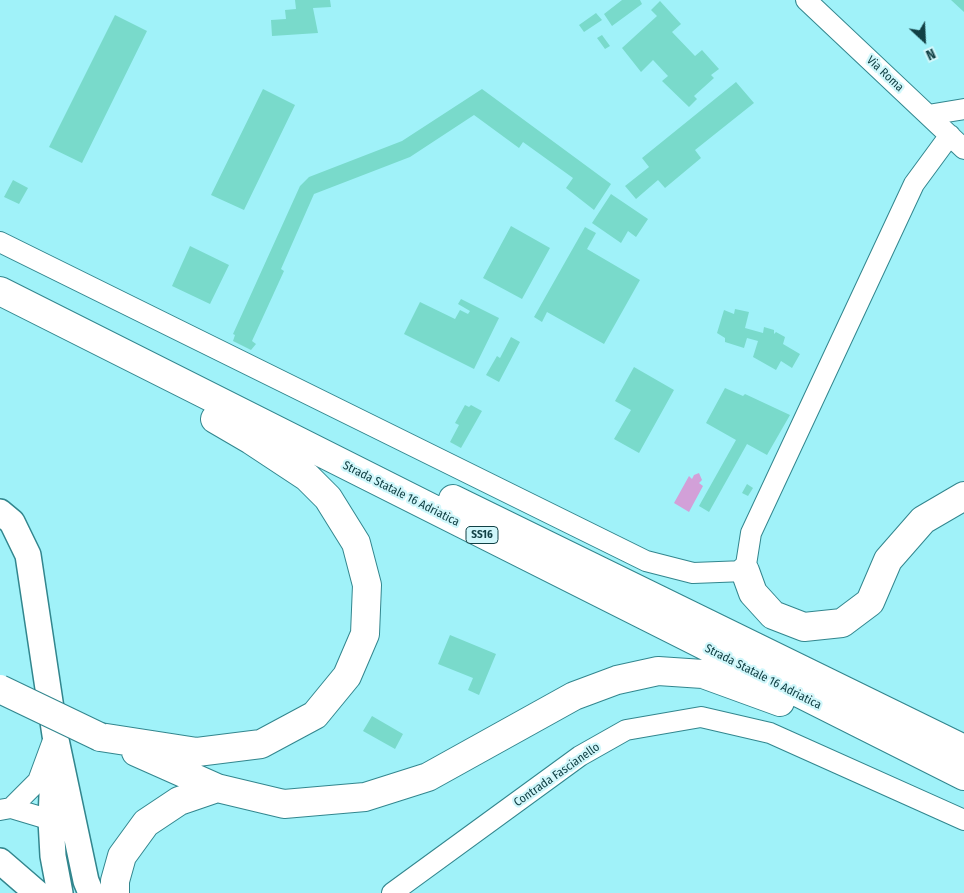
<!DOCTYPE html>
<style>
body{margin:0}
#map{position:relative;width:964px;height:893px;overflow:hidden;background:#a0f2f9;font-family:"Fira Sans Condensed",sans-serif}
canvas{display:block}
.north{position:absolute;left:899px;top:15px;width:50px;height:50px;-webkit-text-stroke:4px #d0f7fb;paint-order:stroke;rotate:155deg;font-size:14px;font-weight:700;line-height:20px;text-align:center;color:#124145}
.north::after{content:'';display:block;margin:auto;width:18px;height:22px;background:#124145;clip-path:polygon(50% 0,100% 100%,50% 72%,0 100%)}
</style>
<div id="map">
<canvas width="964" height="893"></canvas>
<div class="north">N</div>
</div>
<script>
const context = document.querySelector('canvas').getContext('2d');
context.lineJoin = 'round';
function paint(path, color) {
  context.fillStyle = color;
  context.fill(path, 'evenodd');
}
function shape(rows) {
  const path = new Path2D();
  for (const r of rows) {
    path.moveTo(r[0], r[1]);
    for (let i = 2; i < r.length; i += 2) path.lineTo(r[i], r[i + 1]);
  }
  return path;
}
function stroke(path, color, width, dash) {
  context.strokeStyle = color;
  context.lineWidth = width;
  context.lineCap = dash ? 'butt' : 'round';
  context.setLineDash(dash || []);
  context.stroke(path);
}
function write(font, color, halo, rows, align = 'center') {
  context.font = font + ' "Fira Sans Condensed",sans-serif';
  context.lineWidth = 4.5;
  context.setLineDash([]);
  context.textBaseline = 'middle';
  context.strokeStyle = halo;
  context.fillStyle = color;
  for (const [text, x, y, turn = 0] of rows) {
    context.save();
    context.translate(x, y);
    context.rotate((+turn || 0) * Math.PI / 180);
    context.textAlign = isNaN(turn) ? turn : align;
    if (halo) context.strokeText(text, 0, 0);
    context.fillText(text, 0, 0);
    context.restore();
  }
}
paint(shape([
 [699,473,702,480,699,483,703,486,689,512,674,503,689,476,692,479,694,475]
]), '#d2a0d8');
paint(shape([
 [295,0,330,0,331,7,313,8,318,33,272,36,271,20,286,19,285,10,296,9],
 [622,0,640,0,642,4,612,26,604,14],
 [951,0,964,0,964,12],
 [660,1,681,24,672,32,695,56,702,50,719,69,711,75,714,78,694,96,697,99,689,107,662,81,668,76,653,60,641,72,622,48,657,16,651,10],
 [596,13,602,20,584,32,579,25],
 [115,15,147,31,82,163,49,147],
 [602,35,610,46,605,49,597,38],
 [736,82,754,103,695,150,701,158,665,188,658,180,636,199,625,186,649,167,642,158],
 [263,89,295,105,244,210,211,195],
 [482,89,611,184,594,210,566,188,573,178,523,142,519,148,474,115,410,157,314,194,281,269,284,271,252,341,256,344,251,350,233,341,235,335,233,334,300,186,309,177,402,141],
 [13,180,28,188,19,204,4,197],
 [611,194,648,219,636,237,628,231,621,243,592,223],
 [511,226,550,248,522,299,483,278],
 [585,227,596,233,587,249,640,280,604,344,547,312,542,322,534,317],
 [190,246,229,265,210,304,172,286],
 [461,299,499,318,474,369,404,334,420,302,455,319,460,310,468,314,470,311,458,304],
 [735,309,749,312,745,328,763,333,764,327,774,330,774,334,776,332,785,337,783,344,800,354,792,368,781,361,776,370,753,357,758,341,747,338,744,348,725,342,725,338,717,333,724,310,734,314],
 [511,337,520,342,499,382,486,375,497,356,500,358],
 [634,367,674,390,639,453,614,439,631,410,615,401],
 [725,388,743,396,745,394,790,415,767,455,747,444,709,512,699,506,736,440,706,423],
 [465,405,469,407,471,405,482,411,461,448,450,442,459,425,455,423],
 [747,484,753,488,748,496,742,493],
 [450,635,496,654,479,695,468,690,473,678,438,664],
 [372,716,403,734,395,749,363,731]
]), '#79dacb');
const minor = shape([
 [806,0,964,149],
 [928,115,964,109],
 [0,242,646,561,693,573,745,571,751,533,914,184,950,135],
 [11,808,38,781,55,735],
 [0,810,11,808,51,820,62,826],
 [392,893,580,756,626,730,701,717,770,733,964,820]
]);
const major = shape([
 [0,512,12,522,28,555,55,735,86,881,91,893],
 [53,770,51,820,53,856,60,893],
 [0,861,37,893]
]);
const highway = shape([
 [0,291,964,776],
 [453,499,964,749],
 [745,571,753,593,773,615,804,627,842,623,870,602,888,560,923,520,964,496],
 [100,737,197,752,261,744,315,715,347,676,365,634,367,585,356,543,328,498,307,477,251,440,215,419],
 [136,752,217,788,284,804,365,797,428,777,574,696,617,680,658,671,703,674,780,702],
 [115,893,115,881,122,856,146,823,179,801,217,788]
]);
stroke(minor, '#32868e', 22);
stroke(major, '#32868e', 28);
stroke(highway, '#32868e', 30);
stroke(minor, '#fff', 20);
stroke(major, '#fff', 25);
stroke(highway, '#fff', 28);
const highwayBridge = shape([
 [0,689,100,737]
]);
stroke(highwayBridge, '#32868e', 30, []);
stroke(highwayBridge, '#fff', 28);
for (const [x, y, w] of [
 [482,535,32]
]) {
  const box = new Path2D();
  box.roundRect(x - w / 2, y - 8.5, w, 17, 4);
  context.fillStyle = '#d0f7fb';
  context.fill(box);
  stroke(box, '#124145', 1);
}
write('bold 11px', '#124145', null, [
 ["SS16",482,535]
]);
write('12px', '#124145', '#d0f7fb', [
 ["Via Roma",885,74,43],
 ["Strada Statale 16 Adriatica",401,494,27],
 ["Strada Statale 16 Adriatica",763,677,27],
 ["Contrada Fascianello",557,775,-35]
]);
</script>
